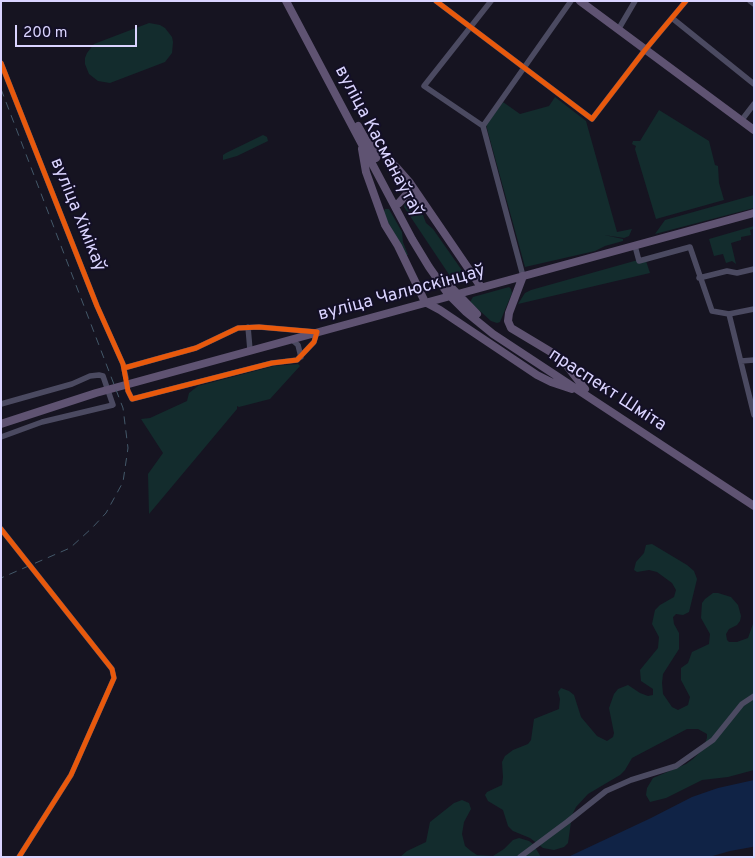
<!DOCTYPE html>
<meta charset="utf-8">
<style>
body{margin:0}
#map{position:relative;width:755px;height:858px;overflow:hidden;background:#161421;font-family:Overpass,sans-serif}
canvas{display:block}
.frame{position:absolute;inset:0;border:2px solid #dad4ff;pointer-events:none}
.scale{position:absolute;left:15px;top:25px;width:122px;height:22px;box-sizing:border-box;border:2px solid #dad4ff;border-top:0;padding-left:6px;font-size:15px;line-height:18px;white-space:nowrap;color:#dad4ff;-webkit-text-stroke:4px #130f26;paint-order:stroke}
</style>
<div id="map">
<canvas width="755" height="858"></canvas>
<div class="frame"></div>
<div class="scale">200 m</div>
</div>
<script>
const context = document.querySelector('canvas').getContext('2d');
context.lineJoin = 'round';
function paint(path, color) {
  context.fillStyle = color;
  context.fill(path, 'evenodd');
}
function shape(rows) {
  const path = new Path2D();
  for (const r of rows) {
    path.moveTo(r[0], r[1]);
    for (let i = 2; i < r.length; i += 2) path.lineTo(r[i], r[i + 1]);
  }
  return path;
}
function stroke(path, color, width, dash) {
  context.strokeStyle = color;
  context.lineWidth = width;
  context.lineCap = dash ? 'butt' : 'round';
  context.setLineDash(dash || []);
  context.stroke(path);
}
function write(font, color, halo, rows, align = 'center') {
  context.font = font + ' Overpass,sans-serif';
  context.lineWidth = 4;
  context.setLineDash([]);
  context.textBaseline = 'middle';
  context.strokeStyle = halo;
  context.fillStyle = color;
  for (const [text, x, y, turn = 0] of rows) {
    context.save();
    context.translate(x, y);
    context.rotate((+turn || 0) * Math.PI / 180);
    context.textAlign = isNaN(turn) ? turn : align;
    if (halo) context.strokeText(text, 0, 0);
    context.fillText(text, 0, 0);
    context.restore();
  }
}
paint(shape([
 [149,23,160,25,165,28,172,37,173,42,172,53,165,62,110,83,98,81,89,74,85,64,85,58,87,53,94,44],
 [555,97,586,121,617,232,632,229,629,236,624,238,604,235,623,239,623,241,605,246,595,251,525,267,486,125,503,102,520,114,549,106],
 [659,110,709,141,715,165,718,166,719,183,724,200,656,219,635,149,636,146,632,144,633,141,640,141],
 [263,135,267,137,268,141,237,156,223,160,223,155,226,153],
 [754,195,754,208,655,234,665,220],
 [408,201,411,201,423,215,426,223,433,229,461,269,464,275,463,281,459,283,454,282,404,207,405,203],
 [385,209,389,209,402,232,403,242,408,255,406,255,383,213],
 [754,226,754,229,750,230,751,235,741,237,741,240,731,243,736,264,732,261,726,263,723,254,714,256,709,239],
 [645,258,650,273,518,304,525,293,531,290],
 [509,287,511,289,512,293,500,322,497,323,491,321,470,302,473,297],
 [298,364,300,366,270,399,239,407,237,406,237,409,149,514,148,474,163,453,141,419,150,418,187,401,189,393,198,386,274,366],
 [652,544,687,565,694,571,697,579,689,612,683,615,676,614,673,617,674,624,679,633,679,649,663,674,662,683,663,694,672,707,678,710,688,705,690,697,681,680,681,668,688,663,692,652,709,644,710,634,701,618,702,603,705,599,713,593,718,593,731,597,738,605,741,616,740,621,737,625,729,629,726,634,727,640,729,642,737,642,748,638,754,621,754,770,728,777,702,780,666,798,650,802,646,795,647,788,653,778,686,764,693,759,702,750,707,738,707,734,698,729,687,729,632,758,625,770,620,775,588,794,576,807,572,815,568,843,564,847,554,850,543,848,530,838,513,831,508,826,503,810,488,801,485,795,487,792,502,785,503,777,502,762,505,756,513,750,528,744,531,740,534,719,559,709,560,699,558,692,561,688,569,691,574,695,581,717,597,736,607,741,613,737,614,733,609,708,614,694,618,689,628,685,640,693,648,696,653,695,653,689,641,681,640,670,658,648,659,637,652,624,655,610,660,605,674,597,676,590,672,583,657,572,649,570,637,572,634,570,636,562,644,553,646,545],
 [462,800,469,803,471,809,464,822,462,834,465,846,471,851,477,855,493,856,504,849,513,840,519,838,529,841,533,844,541,857,400,857,407,851,426,842,430,822,454,803]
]), '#132c2d');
paint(shape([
 [754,780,754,846,752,847,730,851,709,857,568,857,651,818,692,797,718,788]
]), '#102346');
stroke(shape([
 [436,1,592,119,645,50,686,1],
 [750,1,754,4],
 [672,18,754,84],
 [618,30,635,1],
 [1,63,97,306,123,364,126,378],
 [741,121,754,104],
 [483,126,424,86,491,1],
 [635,246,639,261,690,247,712,311,729,314,754,309],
 [523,276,483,126,571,1],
 [699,278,727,271,737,273,754,269],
 [729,314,754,415],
 [248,327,250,350],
 [291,339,298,345,301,357],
 [741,361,754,360],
 [124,368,196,348,238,328,259,327,317,332,314,342,297,360,272,363,132,399,128,391],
 [1,404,72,384,90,376,99,375,103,376,113,405,42,422,1,437],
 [1,529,112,669,114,678,71,775,19,857],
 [520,857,567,822,606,791,631,780,676,766,713,740,742,704,754,696]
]), '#4b4a61', 5.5);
stroke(shape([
 [286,1,412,239,429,267,448,294,466,312,493,334,754,506],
 [580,1,754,130],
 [358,126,376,158],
 [370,143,396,167,410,183,481,287],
 [362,149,366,172,385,225,398,246,425,302,440,310,537,375,551,382,572,389],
 [399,203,406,195,411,194,419,198],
 [523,276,509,313,508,321,511,328,561,358,585,389],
 [445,281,477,314],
 [1,424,96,393,754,213]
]), '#5f5372', 8);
stroke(shape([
 [1,89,123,408,128,448,123,482,106,513,92,528,70,548,1,578],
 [1,136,1,140]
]), '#44596a', 1, [8, 6]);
stroke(shape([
 [436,1,592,119,645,50,686,1],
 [1,63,97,306,123,364,128,391,132,399,272,363,297,360,314,342,317,332,259,327,238,328,196,348,124,368],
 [1,529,112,669,114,678,71,775,19,857]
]), '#e8590c', 5);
write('18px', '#dad4ff', '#130f26', [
 ["вуліца Касманаўтаў",378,142,62],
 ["вуліца Хімікаў",77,215,68],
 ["вуліца Чалюскінцаў",402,294,-15],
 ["праспект Шміта",607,391,33]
]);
</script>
